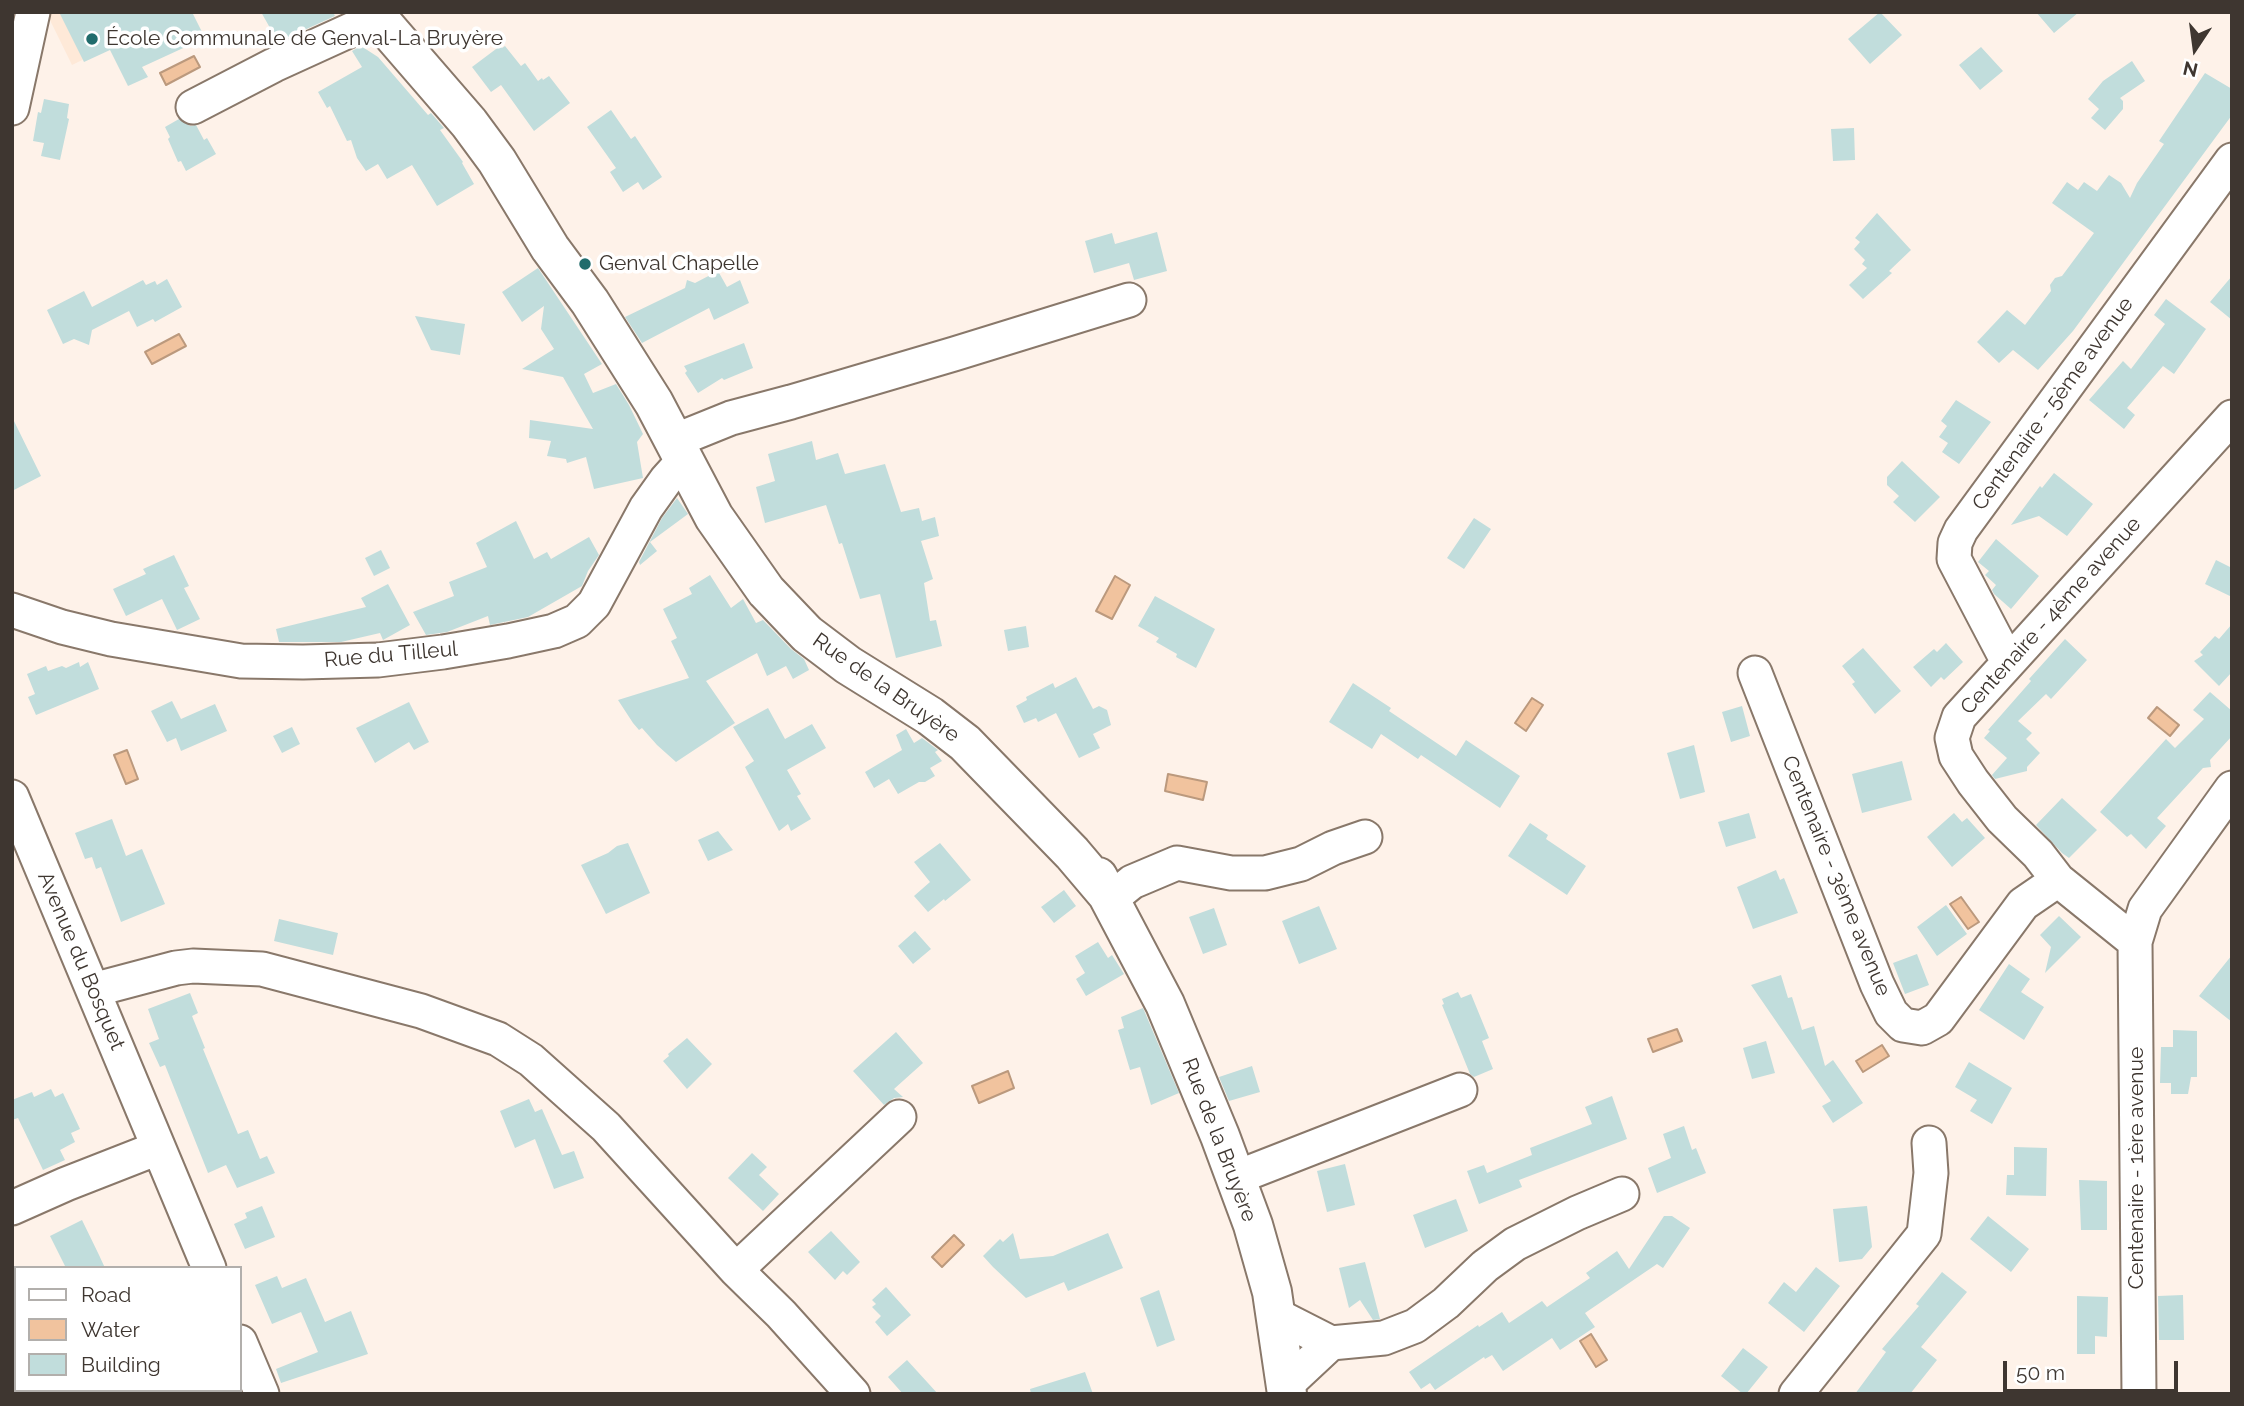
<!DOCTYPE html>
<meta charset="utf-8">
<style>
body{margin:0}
#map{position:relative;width:2244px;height:1406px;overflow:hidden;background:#fef2e9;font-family:Raleway,sans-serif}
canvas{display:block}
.frame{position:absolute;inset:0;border:14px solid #3e3630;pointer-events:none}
.legend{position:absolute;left:14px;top:1266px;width:228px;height:126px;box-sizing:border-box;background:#fff;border:2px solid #b2afac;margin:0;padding:9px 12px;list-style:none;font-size:21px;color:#3e3630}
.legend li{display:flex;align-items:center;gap:14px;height:35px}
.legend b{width:35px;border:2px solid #b2afac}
.north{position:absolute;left:2160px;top:14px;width:70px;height:70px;-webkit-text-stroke:5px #fff;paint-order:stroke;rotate:193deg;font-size:19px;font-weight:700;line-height:28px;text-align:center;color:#3e3630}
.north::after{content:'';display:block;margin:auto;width:24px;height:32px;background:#3e3630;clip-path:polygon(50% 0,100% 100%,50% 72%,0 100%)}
.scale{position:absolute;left:2003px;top:1361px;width:175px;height:32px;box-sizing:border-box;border:4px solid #3e3630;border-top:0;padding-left:9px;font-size:21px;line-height:24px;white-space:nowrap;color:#3e3630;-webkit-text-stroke:5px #fff;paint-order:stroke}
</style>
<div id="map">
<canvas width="2244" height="1406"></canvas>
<div class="frame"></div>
<ul class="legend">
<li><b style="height:9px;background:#fff"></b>Road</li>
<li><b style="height:19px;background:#f1c39e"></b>Water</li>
<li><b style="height:19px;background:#c1dddc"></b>Building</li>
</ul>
<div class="north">N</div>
<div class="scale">50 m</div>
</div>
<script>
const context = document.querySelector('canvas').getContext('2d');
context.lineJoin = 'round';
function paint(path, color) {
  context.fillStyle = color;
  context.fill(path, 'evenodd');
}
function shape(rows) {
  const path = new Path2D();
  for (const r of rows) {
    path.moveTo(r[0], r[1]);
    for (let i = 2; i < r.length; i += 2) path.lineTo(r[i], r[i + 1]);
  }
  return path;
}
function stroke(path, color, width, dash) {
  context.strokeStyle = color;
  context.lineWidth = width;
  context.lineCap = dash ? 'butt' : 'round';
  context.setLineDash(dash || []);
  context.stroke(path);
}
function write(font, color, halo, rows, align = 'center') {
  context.font = font + ' Raleway,sans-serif';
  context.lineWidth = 7;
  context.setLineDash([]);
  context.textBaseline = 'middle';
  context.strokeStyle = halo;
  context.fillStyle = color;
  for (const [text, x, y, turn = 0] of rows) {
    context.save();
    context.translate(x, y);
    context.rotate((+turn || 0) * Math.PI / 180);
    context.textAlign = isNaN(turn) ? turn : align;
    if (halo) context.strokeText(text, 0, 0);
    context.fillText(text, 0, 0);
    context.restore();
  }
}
paint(shape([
 [46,12,180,12,72,65]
]), '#fee9d8');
const water = shape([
 [194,56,200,67,166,85,160,73,194,56],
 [179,334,186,346,152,364,145,352,179,334],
 [1115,576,1130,585,1112,619,1096,611,1115,576],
 [1532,698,1543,705,1526,731,1515,723,1532,698],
 [2157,707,2179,725,2170,736,2148,718,2157,707],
 [127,750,138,779,126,784,114,755,127,750],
 [1168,774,1207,782,1203,800,1165,791,1168,774],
 [1961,897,1979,922,1968,929,1950,904,1961,897],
 [1677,1029,1682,1041,1653,1052,1648,1039,1677,1029],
 [1882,1045,1889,1056,1863,1072,1856,1061,1882,1045],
 [1008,1071,1014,1088,979,1103,972,1086,1008,1071],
 [954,1235,964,1245,942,1267,932,1257,954,1235],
 [1591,1334,1607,1360,1596,1367,1580,1341,1591,1334]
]);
paint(water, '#f1c39e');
stroke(water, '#bb997d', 2);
paint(shape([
 [59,12,192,12,205,38,142,67,148,77,128,86,110,50,84,62],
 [261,12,333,12,335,16,278,42],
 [1880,12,1902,35,1870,64,1848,39],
 [2036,12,2079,12,2054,33],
 [361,46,378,57,428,115,431,113,444,128,440,130,463,162,462,163,474,184,437,206,412,165,387,179,378,164,366,171,357,158,351,140,347,141,330,106,327,108,318,92,362,67,352,51],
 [500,46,502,48,505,46,521,66,525,63,538,81,542,78,543,80,549,76,570,103,534,131,501,85,491,92,472,67],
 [1981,47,2003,71,1980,90,1959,65],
 [2132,61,2145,81,2120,98,2123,101,2123,109,2105,130,2091,118,2099,109,2088,99,2103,81],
 [2205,73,2232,89,2232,115,2073,331,2038,370,2013,350,1999,363,1977,342,2007,310,2025,325,2051,291,2050,285,2055,278,2062,276,2094,233,2052,203,2067,182,2078,190,2084,182,2097,191,2109,175,2121,183,2130,198,2137,183,2164,144,2159,141],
 [44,99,69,104,67,118,69,119,60,160,41,156,44,143,33,141,38,112,41,113],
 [611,110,631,139,635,136,662,177,643,190,638,182,623,192,610,172,616,168,587,127],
 [179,119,190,126,196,125,204,140,207,138,216,154,186,171,181,161,178,162,168,139,170,137,165,127],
 [1854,128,1855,160,1833,161,1831,129],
 [1877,213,1911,250,1889,271,1892,273,1863,299,1849,285,1867,268,1862,264,1865,260,1854,249,1860,242,1855,238],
 [1157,232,1167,271,1134,280,1129,263,1094,273,1085,241,1112,233,1115,244],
 [538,268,602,364,584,374,593,393,616,384,629,405,643,434,637,442,643,478,594,489,586,457,567,463,566,459,547,456,551,441,529,438,530,420,593,429,563,377,522,369,554,349,541,329,544,306,522,322,502,292],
 [718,271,727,287,740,280,749,303,714,320,709,308,642,343,625,317,685,288,687,280,695,283],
 [2232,276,2232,320,2210,302],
 [167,279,182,307,155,322,153,319,137,327,129,311,92,330,89,345,74,339,63,344,47,310,84,291,92,307,143,280,146,285,155,281,157,285],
 [2166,299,2206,329,2174,374,2163,366,2127,408,2135,415,2124,429,2089,400,2123,361,2131,369,2165,324,2154,315],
 [415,316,465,324,460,355,431,350],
 [744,343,753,368,724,380,722,378,698,393,685,373,687,371,684,366],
 [1956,400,1991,422,1959,464,1942,452,1948,443,1939,437,1947,426,1941,421],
 [12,417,41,476,12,491],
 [812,441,816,460,838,453,845,474,885,464,901,512,919,508,922,521,935,517,939,536,921,541,933,579,924,583,930,621,936,620,942,646,896,658,880,594,860,599,842,543,839,544,826,505,765,523,756,487,775,481,768,454],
 [1902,461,1940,497,1915,522,1893,502,1899,496,1887,485,1887,477],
 [2054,473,2093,504,2067,536,2039,516,2011,525,2040,486,2042,488],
 [677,498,688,514,650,542,657,551,640,565,639,562,662,518],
 [1474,518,1491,529,1464,569,1447,558],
 [516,521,534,559,547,552,551,559,589,537,599,555,588,571,582,586,528,617,490,625,488,616,447,632,426,635,413,612,454,596,449,582,487,567,476,543],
 [1996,539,2039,576,2011,609,1994,594,1992,590,1996,585,1985,575,1989,571,1978,562],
 [381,550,390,568,374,576,365,558],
 [174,555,189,586,184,588,200,619,177,630,162,599,126,616,113,589,146,574,143,569],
 [2216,560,2232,568,2232,597,2205,584],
 [710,575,731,608,743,599,756,623,763,620,791,649,804,659,809,670,793,679,786,666,767,676,757,653,706,681,735,723,676,762,657,745,642,728,639,730,633,723,618,700,689,678,671,641,677,638,663,609,692,594,689,588],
 [388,584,410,625,383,640,380,633,341,642,279,642,276,629,366,607,361,598],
 [1155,596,1215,629,1196,668,1176,657,1177,654,1156,642,1159,638,1138,626],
 [2232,624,2232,672,2219,686,2194,661,2203,655,2200,652,2215,636,2219,639],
 [1026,626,1029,647,1008,651,1004,630],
 [2065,639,2087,660,2051,699,2046,694,2018,721,2032,733,2026,739,2040,753,2027,767,2027,771,1995,779,1992,775,2007,758,1984,738,1990,731,1988,730,2031,681,2029,679],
 [1946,643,1963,662,1944,680,1941,677,1931,687,1913,667,1934,649,1937,652],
 [1863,648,1901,691,1875,714,1852,684,1855,682,1842,666],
 [79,662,80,667,88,662,99,689,36,715,28,697,35,694,27,674,46,666,48,671,62,666,66,668],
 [1076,677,1093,709,1099,706,1107,710,1111,725,1093,734,1100,748,1079,758,1056,713,1038,722,1036,718,1024,723,1016,706,1027,700,1026,697,1053,683,1055,688],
 [1353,683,1391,708,1389,711,1456,756,1466,740,1520,776,1500,808,1421,755,1418,759,1381,734,1372,749,1329,722],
 [2210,692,2232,711,2232,736,2210,760,2211,767,2203,768,2157,818,2166,826,2146,849,2131,834,2127,837,2100,812,2166,739,2175,748,2204,719,2193,710],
 [172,701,181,719,215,704,227,731,181,751,176,738,167,742,151,711],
 [409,702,429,742,414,750,409,742,375,763,356,728],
 [1742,706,1750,736,1731,742,1722,712],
 [768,708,785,739,812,724,826,748,787,770,801,794,797,796,811,819,791,831,788,824,779,831,745,767,754,761,733,727],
 [292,727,300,744,282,753,273,736],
 [906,729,914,743,922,738,938,750,935,752,942,761,930,768,935,776,925,782,919,782,898,794,889,779,874,788,865,772,902,750,896,735],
 [1694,745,1705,792,1680,799,1667,753],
 [1902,761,1912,800,1862,813,1852,774],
 [2062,798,2097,830,2069,858,2062,853,2036,825],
 [1749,813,1756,838,1726,847,1718,822],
 [1954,813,1962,822,1967,818,1985,838,1952,867,1927,837],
 [112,819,126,856,142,849,165,904,121,922,101,867,96,869,92,857,85,859,75,833],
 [1530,823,1548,835,1546,839,1586,866,1567,895,1508,856],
 [718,831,733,850,708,861,698,840],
 [628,843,650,893,606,914,581,865,608,853,617,846],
 [940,843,971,880,945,901,944,899,928,912,914,896,930,882,914,862],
 [1776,870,1780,880,1784,878,1798,913,1753,929,1737,887],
 [1064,890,1076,906,1054,923,1041,907],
 [1946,905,1967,934,1937,956,1917,927],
 [1319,906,1337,949,1299,964,1282,921],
 [1214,908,1227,945,1203,954,1189,917],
 [2059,916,2081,937,2045,973,2051,947,2040,935],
 [279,919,338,933,333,955,274,941],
 [915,931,931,949,913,964,898,946],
 [1098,942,1108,958,1112,955,1124,974,1086,996,1076,979,1085,973,1075,956],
 [1917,954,1929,985,1905,994,1893,963],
 [2232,955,2232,1022,2199,996],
 [2009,964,2030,979,2021,992,2044,1007,2024,1040,1979,1010],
 [1781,975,1788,998,1792,997,1802,1030,1814,1026,1825,1066,1833,1060,1863,1103,1833,1123,1822,1106,1831,1101,1751,985],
 [1458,992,1461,998,1471,994,1489,1038,1482,1041,1493,1069,1474,1077,1470,1074,1442,1005,1444,1004,1442,999],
 [190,993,198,1013,192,1016,205,1048,203,1049,238,1134,248,1130,260,1159,267,1156,275,1173,237,1188,226,1165,208,1173,165,1065,160,1067,149,1043,159,1039,148,1009],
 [1143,1008,1179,1093,1151,1105,1140,1067,1130,1070,1118,1030,1124,1028,1121,1017],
 [2173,1030,2197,1031,2197,1077,2191,1077,2188,1094,2171,1094,2171,1083,2160,1083,2161,1047,2173,1047],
 [896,1032,923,1063,894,1089,903,1097,894,1098,884,1105,853,1071],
 [687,1038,712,1064,687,1089,663,1061,669,1056,668,1054],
 [1766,1041,1775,1073,1752,1079,1743,1048],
 [1969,1062,2012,1088,1992,1124,1970,1111,1977,1100,1955,1087],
 [1252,1066,1260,1092,1229,1101,1219,1077],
 [51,1089,55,1097,63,1093,80,1129,71,1133,75,1142,60,1150,65,1160,43,1170,18,1118,12,1120,12,1100,32,1092,34,1097],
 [1612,1096,1627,1139,1519,1180,1522,1187,1479,1204,1467,1171,1484,1165,1487,1173,1532,1155,1530,1148,1592,1124,1585,1107],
 [529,1099,535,1112,542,1109,562,1155,574,1151,584,1178,554,1189,535,1139,515,1148,500,1111],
 [1684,1126,1692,1150,1696,1148,1706,1173,1657,1193,1648,1168,1671,1158,1663,1134],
 [2014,1147,2047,1148,2046,1196,2006,1195,2007,1175,2014,1175],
 [752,1153,767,1167,759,1175,779,1194,763,1211,728,1178],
 [1345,1164,1355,1205,1327,1212,1317,1171],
 [2079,1180,2107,1181,2107,1230,2081,1230],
 [1456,1199,1468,1231,1425,1248,1413,1215],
 [262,1206,275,1237,245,1249,234,1224,247,1218,245,1213],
 [1867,1206,1872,1247,1862,1259,1839,1262,1833,1209],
 [1664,1216,1672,1216,1690,1228,1663,1268,1657,1264,1585,1313,1595,1327,1560,1350,1552,1338,1503,1371,1492,1355,1485,1359,1484,1357,1435,1390,1430,1383,1421,1389,1409,1372,1478,1325,1479,1327,1502,1312,1509,1323,1542,1301,1547,1307,1590,1278,1586,1273,1617,1251,1629,1269],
 [1988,1216,2029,1249,2011,1272,1970,1239],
 [82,1220,99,1255,105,1268,66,1268,50,1236],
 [831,1231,860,1262,847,1275,843,1271,835,1280,808,1252],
 [1013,1233,1020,1259,1053,1256,1108,1233,1123,1268,1068,1291,1064,1282,1026,1298,993,1267,983,1256,1000,1239,1003,1242],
 [1365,1262,1380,1319,1373,1320,1360,1300,1349,1308,1339,1268],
 [1816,1267,1840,1286,1804,1332,1768,1303,1784,1282,1796,1292],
 [1942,1272,1967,1292,1921,1347,1937,1360,1910,1394,1855,1394,1886,1352,1882,1349,1919,1306,1916,1304],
 [277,1276,282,1288,306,1278,325,1322,351,1311,368,1354,281,1383,276,1369,318,1352,301,1312,272,1324,255,1285],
 [886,1287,911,1315,887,1336,875,1322,881,1316,872,1307,876,1304,872,1300],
 [1159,1290,1175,1340,1157,1347,1140,1298],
 [2183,1295,2184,1340,2159,1340,2158,1296],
 [2077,1296,2108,1297,2107,1337,2095,1336,2095,1354,2077,1354],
 [1743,1348,1768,1367,1746,1394,1743,1394,1721,1376],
 [907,1360,938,1394,903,1394,888,1377],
 [1085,1372,1093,1394,1031,1394,1030,1389]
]), '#c1dddc');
const minor = shape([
 [193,107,274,65,377,18],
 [12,108,33,12],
 [674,441,731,418,791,402,954,354,1129,300],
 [12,610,62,627,111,639,241,661,303,662,378,660,443,652,508,641,554,631,577,621,594,604,646,508,666,480,684,460],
 [2008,662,1954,559,1955,543,1961,530,2232,160],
 [1755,673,1877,984,1891,1013,1903,1025,1922,1028,1938,1019,2023,904,2058,880],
 [12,797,209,1268],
 [1111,899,1132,882,1177,863,1231,873,1265,873,1301,864,1333,848,1365,837],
 [2135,942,2058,880,2038,854,2002,819,1973,782,1956,756,1952,738,1959,717,2232,417],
 [93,990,176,968,193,966,262,969,421,1011,498,1039,531,1060,606,1127,736,1270,781,1314,853,1394],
 [1235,1178,1460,1090],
 [12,1208,66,1184,158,1148],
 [736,1270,899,1117],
 [1276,1315,1331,1343],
 [240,1342,262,1394],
 [1286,1385,1331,1343,1384,1338,1415,1326,1446,1303,1485,1266,1515,1244,1577,1213,1622,1194],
 [1796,1394,1924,1234,1931,1173,1929,1143],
 [2139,1394,2135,942,2145,909,2232,788]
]);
const major = shape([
 [373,12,469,123,497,161,550,248,590,302,654,403,714,517,766,591,807,634,848,665,930,716,965,743,1072,853,1111,899],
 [1098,877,1165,1004,1220,1136,1253,1225,1272,1292,1287,1394]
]);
stroke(minor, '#89786a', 37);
stroke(major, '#89786a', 42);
stroke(minor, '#fff', 33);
stroke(major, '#fff', 38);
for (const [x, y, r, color] of [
 [92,39,7,"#206c6c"],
 [585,264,7,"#206c6c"]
]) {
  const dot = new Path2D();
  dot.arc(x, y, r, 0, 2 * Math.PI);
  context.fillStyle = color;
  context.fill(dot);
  stroke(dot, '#fff', 2.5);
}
write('21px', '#3e3630', '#fff', [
 ["École Communale de Genval-La Bruyère",106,39],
 ["Genval Chapelle",599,264]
], 'left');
write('21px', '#3e3630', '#fff', [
 ["Centenaire - 5ème avenue",2053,404,-54],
 ["Centenaire - 4ème avenue",2051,616,-48],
 ["Rue du Tilleul",391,655,-5],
 ["Rue de la Bruyère",886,688,35],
 ["Centenaire - 3ème avenue",1836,876,68],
 ["Avenue du Bosquet",81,961,67],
 ["Rue de la Bruyère",1219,1140,69],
 ["Centenaire - 1ère avenue",2137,1168,-90]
]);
</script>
